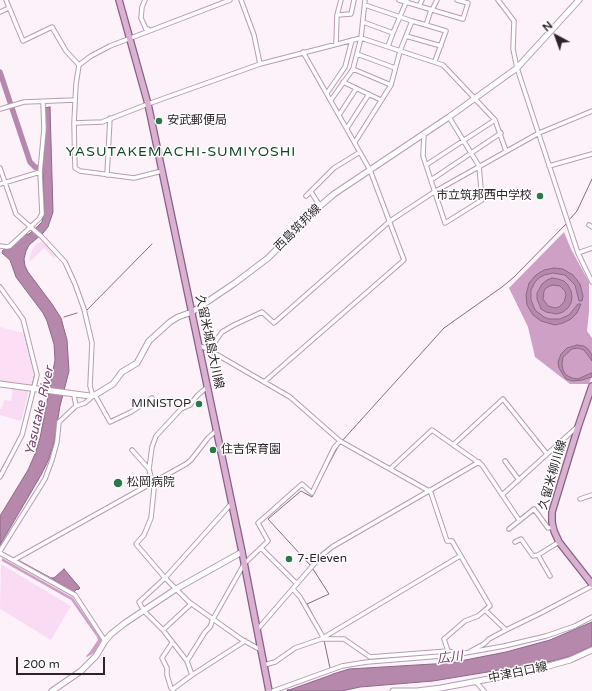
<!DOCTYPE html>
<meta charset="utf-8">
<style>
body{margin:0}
#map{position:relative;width:592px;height:691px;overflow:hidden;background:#fdf1fa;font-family:"Varela Round",sans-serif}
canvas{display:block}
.north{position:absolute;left:536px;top:16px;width:40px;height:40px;-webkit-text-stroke:3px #fff;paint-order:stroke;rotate:319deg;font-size:11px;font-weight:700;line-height:16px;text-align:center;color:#2e232b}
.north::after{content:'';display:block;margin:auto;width:14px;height:18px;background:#2e232b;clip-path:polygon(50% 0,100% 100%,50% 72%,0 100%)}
.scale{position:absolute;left:16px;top:657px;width:89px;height:18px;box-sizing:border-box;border:2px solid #2e232b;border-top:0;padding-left:5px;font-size:12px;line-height:14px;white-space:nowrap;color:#2e232b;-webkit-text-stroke:3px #fff;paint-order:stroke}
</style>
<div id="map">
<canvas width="592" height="691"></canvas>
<div class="north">N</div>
<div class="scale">200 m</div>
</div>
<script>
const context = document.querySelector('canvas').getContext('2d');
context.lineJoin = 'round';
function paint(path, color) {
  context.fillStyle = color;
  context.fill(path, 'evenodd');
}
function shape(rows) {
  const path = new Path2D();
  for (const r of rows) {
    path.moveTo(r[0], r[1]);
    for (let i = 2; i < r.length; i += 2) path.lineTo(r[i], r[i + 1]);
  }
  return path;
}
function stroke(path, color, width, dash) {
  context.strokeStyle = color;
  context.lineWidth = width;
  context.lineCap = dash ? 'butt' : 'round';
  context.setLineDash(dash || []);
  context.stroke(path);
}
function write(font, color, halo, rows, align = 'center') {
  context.font = font + ' "Varela Round","Noto Sans JP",sans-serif';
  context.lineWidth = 3;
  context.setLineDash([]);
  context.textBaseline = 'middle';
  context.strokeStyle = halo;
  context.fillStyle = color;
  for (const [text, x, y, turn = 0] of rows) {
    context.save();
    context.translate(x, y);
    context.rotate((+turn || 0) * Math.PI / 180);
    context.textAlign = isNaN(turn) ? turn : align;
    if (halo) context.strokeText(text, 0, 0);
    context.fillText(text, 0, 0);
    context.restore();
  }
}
paint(shape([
 [0,327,23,333,34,373,31,387,0,382]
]), '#fcdef5');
paint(shape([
 [44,240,57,255,54,258,44,248,30,262,29,259,32,250,35,245],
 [13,387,29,390,21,421,0,415,0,410,3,405,4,400,11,401],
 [1,564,71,606,51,640,0,609]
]), '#f9dcf3');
paint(shape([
 [564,232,571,249,589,282,589,312,587,331,592,338,592,375,589,384,570,384,535,357,528,327,509,288],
 [2,558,73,598,101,639,101,642,94,653,87,657,86,656,89,653,98,640,97,637,71,600,2,561]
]), '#cfa0c6');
const water = shape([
 [50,107,53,212,48,227,43,233,29,245,26,251,24,259,25,266,28,272,52,304,61,318,67,340,69,371,60,406,54,442,49,459,41,475,0,545,0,516,28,470,35,454,40,438,55,360,54,344,47,321,43,313,16,277,10,260,2,253,3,250,8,249,24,235,29,234,37,227,42,222,44,213,43,165,45,139,44,108,50,107],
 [554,268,563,269,573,275,580,284,583,296,582,301,579,301,575,285,565,275,553,273,544,275,539,278,535,282,531,290,531,300,535,310,544,317,549,319,560,319,569,315,578,304,581,304,577,313,571,319,563,323,555,325,541,321,533,315,527,305,526,295,529,283,536,275,544,270,554,268],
 [552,278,558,279,564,281,568,285,571,291,572,297,571,303,568,308,563,312,557,314,546,312,541,309,537,299,537,293,542,284,547,280,552,278],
 [552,285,560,286,565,291,566,295,564,302,559,307,555,308,548,306,543,299,544,291,546,288,552,285],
 [577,345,584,346,588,349,592,355,592,361,584,350,578,348,572,349,563,357,562,364,563,370,566,375,572,378,578,379,591,373,592,373,592,377,582,380,573,381,566,379,562,373,559,368,558,362,561,354,567,348,577,345],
 [64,569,80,588,78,590,77,589,74,592,51,578,54,578,64,569],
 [592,622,592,646,568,657,548,662,433,681,360,687,342,691,287,691,288,689,289,690,331,675,333,674,349,669,450,663,506,652,550,640,592,622]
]);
paint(water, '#b588ac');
stroke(water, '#8c6a85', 1);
stroke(shape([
 [569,220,577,211,592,179],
 [87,310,152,244],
 [64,317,77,313],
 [24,332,32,363],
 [32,386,35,373],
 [24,422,31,391],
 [342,441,444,328,502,287,514,277,567,223],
 [0,472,15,445],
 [317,486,340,443],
 [18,560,51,578],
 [311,566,268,519,301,491,312,497,313,495],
 [313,569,329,594,307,604,317,623],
 [324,640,330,668]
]), '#8c6a85', 1);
stroke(shape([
 [0,72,30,162,35,167,45,170]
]), '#b588ac', 5.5);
const street = shape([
 [6,0,23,41,52,27,66,51,79,65],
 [145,0,142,7,141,18,146,29,148,29,148,31],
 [241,0,254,35,260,64],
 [399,0,463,19,468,3,457,0],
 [498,0,514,21,513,49,517,68,578,253,592,282],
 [365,5,412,21],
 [419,6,422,0],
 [431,10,426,25,446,31,435,61],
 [432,10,437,0],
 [0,12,9,8],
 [337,15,351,14,354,0],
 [363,22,393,33,407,0],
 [406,36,441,46],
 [336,44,337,15,341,0],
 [388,46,393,33],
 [357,54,395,68],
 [353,69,391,85],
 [343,82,381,100],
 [327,93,345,67,352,40],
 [331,100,353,69,361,38,365,0],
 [0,109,24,102,75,100],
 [339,115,356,89],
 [74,123,102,122,148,104,260,64,361,38,443,65,495,120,506,151],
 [347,128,369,94],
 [424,133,423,156,445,223,482,200,479,166,449,117],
 [355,142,391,85,400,51,412,21,426,25],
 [426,165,495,120],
 [549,166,592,154],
 [0,168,16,214,42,237,65,262,75,284,84,309,92,343,90,386,93,396,85,403,76,406],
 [162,171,134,178,80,171,75,168,74,123,76,84,79,65,91,56,110,46,230,0],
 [107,175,110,118],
 [431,180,501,133],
 [0,184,40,172],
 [311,192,320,206],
 [306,196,334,168,360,152],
 [589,225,592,227],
 [0,246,7,247,10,246,39,219,42,214,40,172,44,129,43,102],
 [578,253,592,248],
 [0,287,23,319,37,375,22,435,0,477],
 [198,345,209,350,290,397,340,441,429,491],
 [209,350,222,332,234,325,262,312,274,323,390,221,434,192,539,133,592,111],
 [264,382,404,260,370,170,303,52],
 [207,387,197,396,190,405,181,409,156,436,152,447,149,469,154,489,151,518,144,535,136,544,165,578,189,602,241,639,261,650],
 [95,395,110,422,131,412,152,398],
 [453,445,503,399,547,454],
 [132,450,149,469],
 [505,461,519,480],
 [390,469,432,430,482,465,519,520],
 [430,490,447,541,452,541,490,606,485,610,506,630,541,613,592,586],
 [502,495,577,427],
 [580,499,592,495],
 [509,529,534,509,548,528,553,527],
 [515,542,521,539,533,556,538,555,559,542],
 [261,548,297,584],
 [0,551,45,479,52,460,57,442,59,422,76,406,74,395],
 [0,553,75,595,105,641],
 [538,555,550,576],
 [14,560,186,464,191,460,208,438,216,431],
 [293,589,300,597,323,637],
 [163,630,191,604],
 [257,630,321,556,332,547,479,462],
 [321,639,344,639,370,657,448,651,452,652,454,655],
 [172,643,162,658,167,668,167,675,171,688,173,690],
 [448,651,444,639,465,621,478,616,485,610],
 [471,651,484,644,489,639,506,630],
 [187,661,163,630,144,611,139,602,165,578,232,503],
 [264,665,275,662,295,648,321,639,460,556],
 [192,675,245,641],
 [476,682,484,691],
 [173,689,192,675,187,661,205,632,210,627,213,619,244,564,268,541,258,523,302,484,312,493,334,448,340,441],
 [273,691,342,666,367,662,454,655,504,646,546,636,575,626,592,617]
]);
const secondary = shape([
 [0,384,90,396,95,395,113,384,122,372,137,363,149,341,170,322,178,317,192,312,235,283,268,258,320,206,334,194,449,117,517,68,579,0],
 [52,691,81,671,96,656,105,641,111,634,125,623,176,589,242,552],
 [393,691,417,691,441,688,531,671,570,660,592,650]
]);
const primary = shape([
 [119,0,148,104,242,552,269,691],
 [592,386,578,427,552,512,552,522,554,531,559,542,592,584]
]);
stroke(street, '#b89cb2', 5.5);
stroke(secondary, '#b89cb2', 7);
stroke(primary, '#8c5e83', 8);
stroke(street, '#fff', 3.5);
stroke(secondary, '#fff', 5);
stroke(primary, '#d9b1d1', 5.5);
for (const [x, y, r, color] of [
 [159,121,4,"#2a7949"],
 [540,196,4,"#2a7949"],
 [199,404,4,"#2a7949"],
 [213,450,4,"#2a7949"],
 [118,483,5,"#2a7949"],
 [289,559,4,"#2a7949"]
]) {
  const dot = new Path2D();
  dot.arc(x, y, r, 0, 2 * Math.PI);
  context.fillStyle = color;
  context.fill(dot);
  stroke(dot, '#fff', 1.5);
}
write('12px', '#2e232b', '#fff', [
 ["安武郵便局",167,121],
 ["市立筑邦西中学校",532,196,"right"],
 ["MINISTOP",191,404,"right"],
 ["住吉保育園",221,450],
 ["松岡病院",127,483],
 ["7-Eleven",297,559]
], 'left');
write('12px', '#2e232b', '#fff', [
 ["西島筑邦線",298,228,-45],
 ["久留米城島大川線",209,342,78],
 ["久留米柳川線",553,475,-74],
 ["中津白口線",518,673,-12]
]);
write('italic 13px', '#7a3f70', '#fff', [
 ["Yasutake River",40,411,-77],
 ["広川",450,658,-7]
]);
context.letterSpacing = '1px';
write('14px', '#104827', '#fff', [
 ["YASUTAKEMACHI-SUMIYOSHI",181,152]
]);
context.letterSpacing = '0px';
</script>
